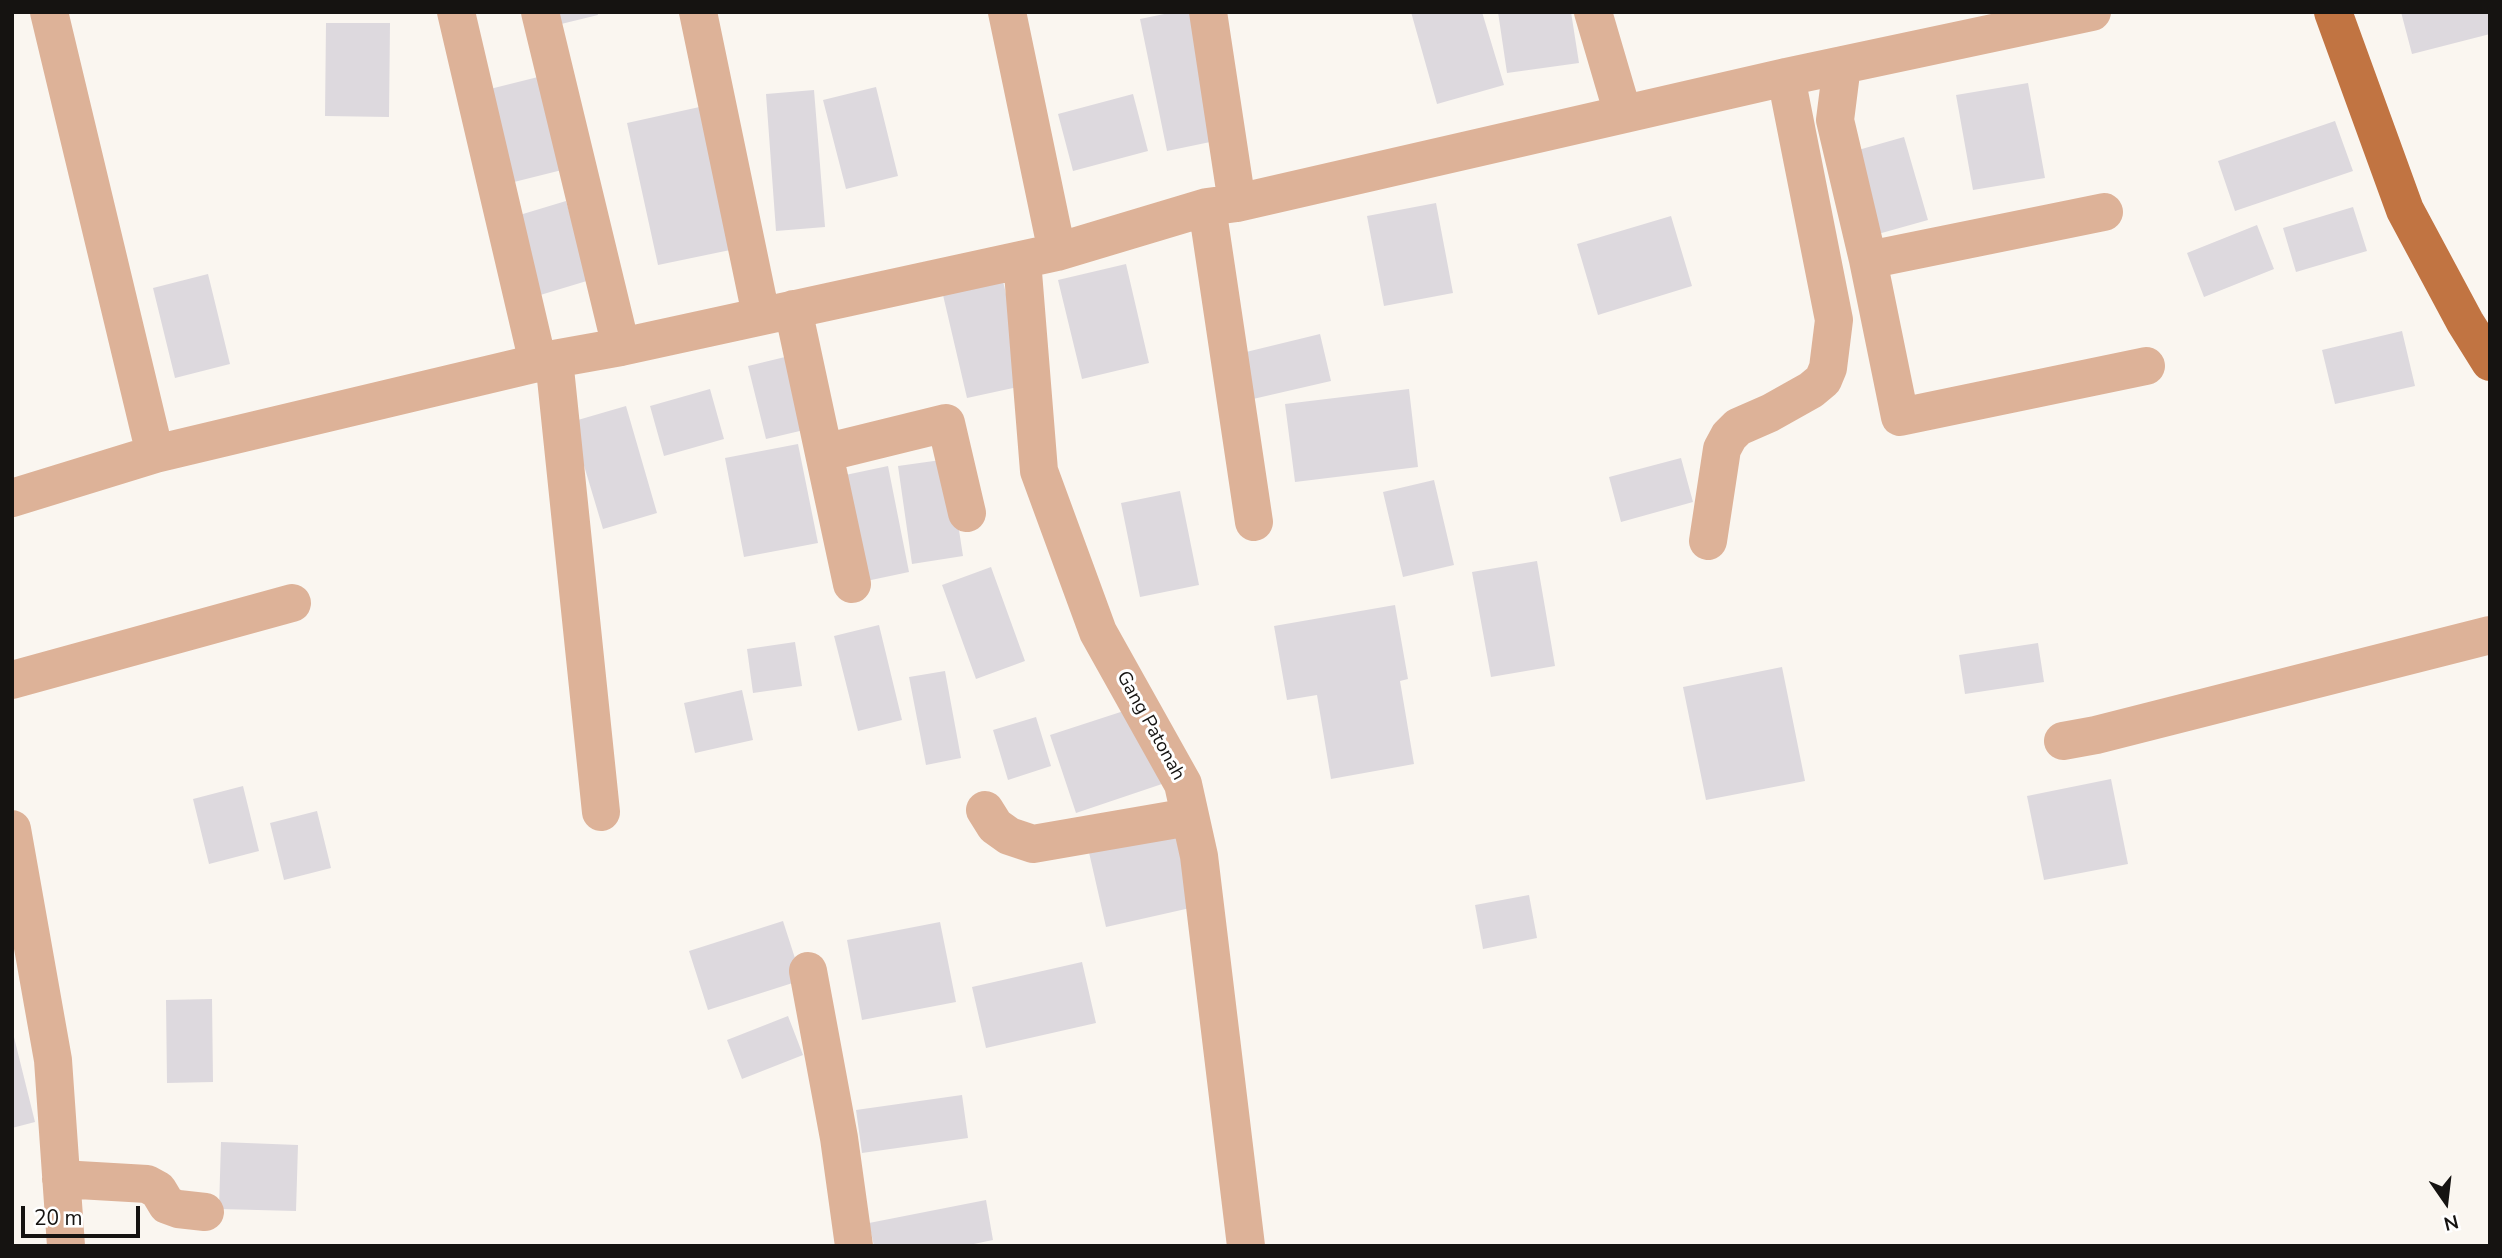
<!DOCTYPE html>
<style>
body{margin:0}
#map{position:relative;width:2502px;height:1258px;overflow:hidden;background:#faf6f0;font-family:"Nunito Sans",sans-serif}
canvas{display:block}
.frame{position:absolute;inset:0;border:14px solid #151311;pointer-events:none}
.north{position:absolute;left:2411px;top:1167px;width:70px;height:70px;-webkit-text-stroke:5px #fff;paint-order:stroke;rotate:166deg;font-size:19px;font-weight:700;line-height:28px;text-align:center;color:#151311}
.north::after{content:'';display:block;margin:auto;width:24px;height:32px;background:#151311;clip-path:polygon(50% 0,100% 100%,50% 72%,0 100%)}
.scale{position:absolute;left:21px;top:1206px;width:119px;height:32px;box-sizing:border-box;border:4px solid #151311;border-top:0;padding-left:9px;font-size:21px;line-height:24px;white-space:nowrap;color:#151311;-webkit-text-stroke:5px #fff;paint-order:stroke}
</style>
<div id="map">
<canvas width="2502" height="1258"></canvas>
<div class="frame"></div>
<div class="north">N</div>
<div class="scale">20 m</div>
</div>
<script>
const context = document.querySelector('canvas').getContext('2d');
context.lineJoin = 'round';
function paint(path, color) {
  context.fillStyle = color;
  context.fill(path, 'evenodd');
}
function shape(rows) {
  const path = new Path2D();
  for (const r of rows) {
    path.moveTo(r[0], r[1]);
    for (let i = 2; i < r.length; i += 2) path.lineTo(r[i], r[i + 1]);
  }
  return path;
}
function stroke(path, color, width, dash) {
  context.strokeStyle = color;
  context.lineWidth = width;
  context.lineCap = dash ? 'butt' : 'round';
  context.setLineDash(dash || []);
  context.stroke(path);
}
function write(font, color, halo, rows, align = 'center') {
  context.font = font + ' "Nunito Sans",sans-serif';
  context.lineWidth = 6;
  context.setLineDash([]);
  context.textBaseline = 'middle';
  context.strokeStyle = halo;
  context.fillStyle = color;
  for (const [text, x, y, turn = 0] of rows) {
    context.save();
    context.translate(x, y);
    context.rotate((+turn || 0) * Math.PI / 180);
    context.textAlign = isNaN(turn) ? turn : align;
    if (halo) context.strokeText(text, 0, 0);
    context.fillText(text, 0, 0);
    context.restore();
  }
}
paint(shape([
 [554,12,597,12,598,15,557,25],
 [1174,12,1189,12,1215,141,1167,151,1140,19],
 [1411,12,1482,12,1504,85,1437,104],
 [1498,12,1571,12,1579,63,1507,73],
 [2401,12,2490,12,2490,34,2412,54],
 [326,23,390,23,389,117,325,116],
 [550,74,574,167,506,184,482,91],
 [2028,83,2045,178,1973,190,1956,95],
 [876,87,898,176,846,189,823,100],
 [814,90,825,227,776,231,766,94],
 [1133,94,1148,151,1073,171,1058,114],
 [704,106,735,249,658,265,627,123],
 [2335,121,2353,171,2235,211,2218,161],
 [1904,137,1928,220,1853,241,1830,158],
 [566,201,590,280,537,296,513,217],
 [1436,203,1453,293,1384,306,1367,216],
 [2353,207,2367,251,2296,272,2283,228],
 [1671,216,1692,286,1598,315,1577,244],
 [2257,225,2274,269,2204,297,2187,253],
 [1126,264,1149,363,1082,379,1058,280],
 [208,274,230,364,175,378,153,288],
 [1003,281,1027,385,967,398,943,295],
 [2402,331,2415,386,2335,404,2322,350],
 [1320,334,1331,381,1253,399,1242,353],
 [785,357,804,430,766,439,748,366],
 [710,389,724,439,664,456,650,406],
 [1409,389,1418,467,1295,482,1285,404],
 [626,406,657,513,603,529,571,422],
 [798,444,818,543,744,557,725,458],
 [1681,458,1693,502,1621,522,1609,477],
 [948,459,963,556,912,564,898,466],
 [888,466,909,572,857,583,836,477],
 [1434,480,1454,565,1403,577,1383,492],
 [1180,491,1199,585,1140,597,1121,503],
 [1537,561,1555,666,1491,677,1472,572],
 [991,567,1025,661,976,679,942,585],
 [1395,605,1408,679,1400,681,1414,764,1331,779,1317,695,1287,700,1274,626],
 [879,625,902,720,858,731,834,636],
 [795,642,802,686,753,693,747,649],
 [2038,643,2044,682,1965,694,1959,655],
 [1782,667,1805,781,1706,800,1683,687],
 [945,671,961,758,926,765,909,677],
 [742,690,753,740,695,753,684,703],
 [1136,707,1162,784,1076,813,1050,735],
 [1036,717,1051,766,1008,780,993,730],
 [2111,779,2128,864,2044,880,2027,796],
 [243,786,259,851,209,864,193,799],
 [317,811,331,868,284,880,270,823],
 [1181,827,1199,906,1106,927,1088,848],
 [1529,895,1537,938,1483,949,1475,905],
 [783,921,802,980,708,1010,689,951],
 [940,922,956,1002,862,1020,847,940],
 [1082,962,1096,1023,986,1048,972,987],
 [212,999,213,1082,167,1083,166,1000],
 [788,1016,803,1055,742,1079,727,1040],
 [12,1029,35,1122,12,1128],
 [962,1095,968,1138,862,1153,856,1110],
 [221,1142,298,1145,296,1211,219,1209],
 [986,1200,993,1240,964,1246,874,1246,869,1223]
]), '#ddd9de');
stroke(shape([
 [49,12,155,454],
 [456,12,538,363],
 [540,12,621,347],
 [698,12,761,315],
 [1007,12,1057,252],
 [1208,12,1237,203],
 [1593,12,1623,114],
 [1842,65,1835,120,1868,260,2104,212],
 [1207,207,1254,522],
 [1022,260,1039,471,1098,632,1183,784,1199,856,1246,1246],
 [1868,260,1900,417,2146,366],
 [793,309,852,584],
 [554,359,601,812],
 [824,453,946,423,967,513],
 [12,498,155,454,554,359,621,347,1057,252,1207,207,1237,203,1786,77,2092,12],
 [1708,541,1722,449,1729,436,1738,427,1770,413,1811,390,1823,380,1828,368,1834,320,1786,77],
 [12,680,292,603],
 [2063,741,2096,735,2490,635],
 [985,810,995,826,1009,836,1033,844,1189,817],
 [12,829,53,1060,66,1246],
 [808,971,839,1138,854,1246],
 [61,1179,147,1184,158,1190,167,1205,178,1209,205,1212]
]), '#ddb298', 38);
stroke(shape([
 [2333,12,2405,210,2465,322,2490,362]
]), '#c17442', 38);
write('19px', '#151311', '#fff', [
 ["Gang Patonah",1150,726,61]
]);
</script>
